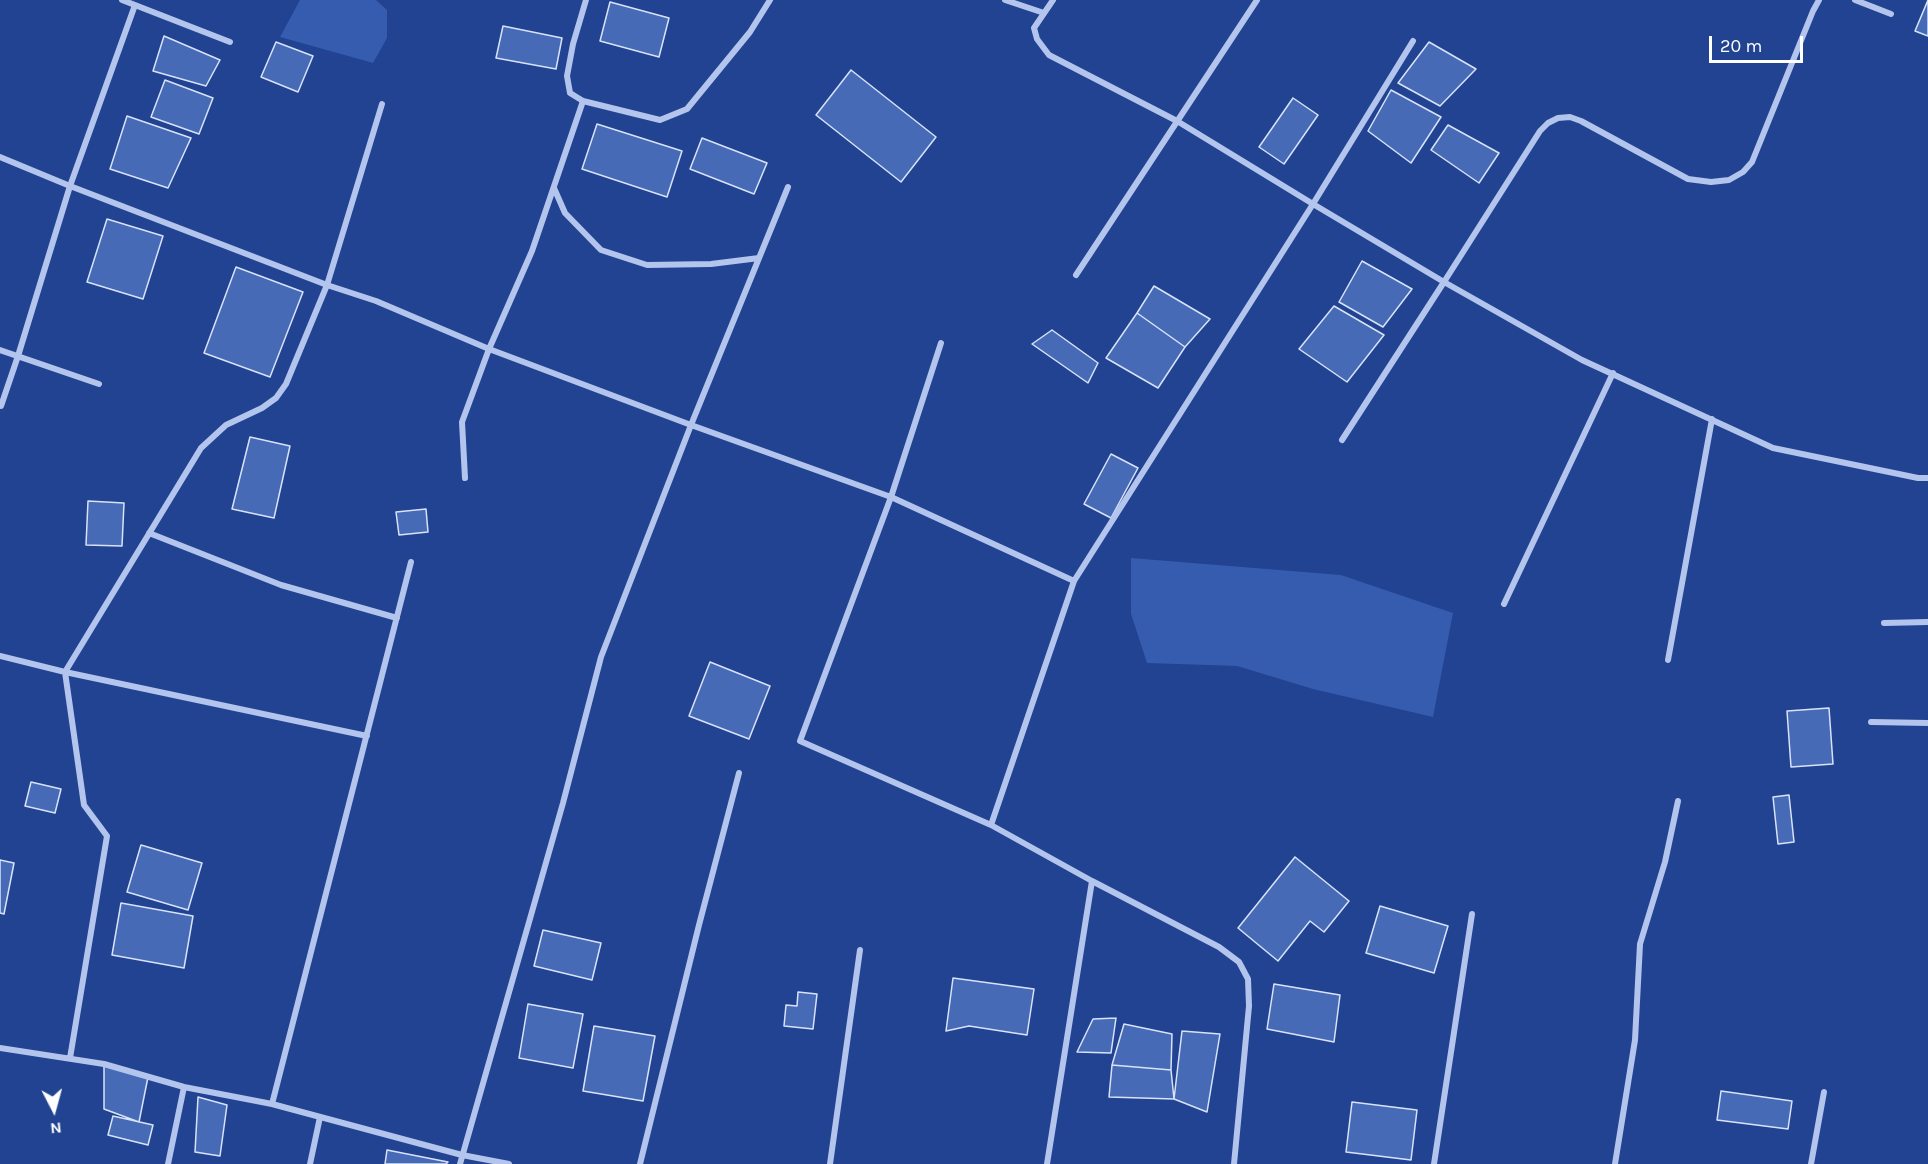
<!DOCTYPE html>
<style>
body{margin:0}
#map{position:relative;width:1928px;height:1164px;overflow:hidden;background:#214391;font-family:Karla,sans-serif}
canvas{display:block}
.north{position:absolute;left:24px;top:1080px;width:60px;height:60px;-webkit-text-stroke:4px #214391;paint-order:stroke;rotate:174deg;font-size:16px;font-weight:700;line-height:24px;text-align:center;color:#fff}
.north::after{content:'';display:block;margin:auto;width:21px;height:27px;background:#fff;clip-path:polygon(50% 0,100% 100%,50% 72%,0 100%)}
.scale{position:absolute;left:1709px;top:36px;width:94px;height:27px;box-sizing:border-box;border:3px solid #fff;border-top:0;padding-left:8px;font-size:18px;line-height:21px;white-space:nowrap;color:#fff;-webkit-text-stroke:4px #214391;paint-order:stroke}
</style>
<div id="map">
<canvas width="1928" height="1164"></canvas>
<div class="north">N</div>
<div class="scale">20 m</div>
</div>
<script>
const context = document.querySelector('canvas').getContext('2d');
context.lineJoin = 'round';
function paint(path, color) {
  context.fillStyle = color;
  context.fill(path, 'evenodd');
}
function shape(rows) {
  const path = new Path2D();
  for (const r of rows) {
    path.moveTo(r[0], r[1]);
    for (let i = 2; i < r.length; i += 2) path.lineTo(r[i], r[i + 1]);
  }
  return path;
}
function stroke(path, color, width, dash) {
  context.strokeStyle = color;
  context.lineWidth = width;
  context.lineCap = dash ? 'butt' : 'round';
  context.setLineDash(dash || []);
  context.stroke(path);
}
paint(shape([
 [300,0,376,0,387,10,387,38,373,63,280,37],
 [1131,558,1341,575,1453,613,1433,717,1313,689,1237,666,1147,663,1131,614]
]), '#355cae');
const building = shape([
 [1928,0,1928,36,1915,31,1928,0],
 [610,2,669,18,659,57,600,41,610,2],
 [503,26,562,38,556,69,496,58,503,26],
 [164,36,220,60,206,86,153,71,164,36],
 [276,42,313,56,298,92,261,77,276,42],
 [1429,42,1476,69,1440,106,1398,83,1429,42],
 [851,70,936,137,901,182,816,115,851,70],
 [165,80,213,98,199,134,151,117,165,80],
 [1391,90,1441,117,1411,163,1368,131,1391,90],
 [1293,98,1318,115,1284,164,1259,147,1293,98],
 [127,116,191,138,168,188,110,169,127,116],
 [597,124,682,151,667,197,582,169,597,124],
 [1448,125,1499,153,1479,183,1431,150,1448,125],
 [702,138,767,163,754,194,690,169,702,138],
 [107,219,163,236,143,299,87,282,107,219],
 [1362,261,1412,289,1383,327,1339,302,1362,261],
 [236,267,303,292,270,377,204,353,236,267],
 [1154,286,1210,319,1185,347,1137,313,1154,286],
 [1334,306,1384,335,1347,382,1299,349,1334,306],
 [1137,313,1185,347,1158,388,1106,358,1137,313],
 [1052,330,1098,363,1088,383,1032,344,1052,330],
 [250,437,290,446,274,518,232,509,250,437],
 [1111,454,1138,468,1111,518,1084,504,1111,454],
 [88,501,124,503,122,546,86,545,88,501],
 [426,509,428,532,399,535,396,512,426,509],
 [710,662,770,686,749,739,689,716,710,662],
 [1829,708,1833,764,1791,767,1787,711,1829,708],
 [31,782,61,789,55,813,25,806,31,782],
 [1789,795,1794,842,1778,844,1773,797,1789,795],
 [141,845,202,863,188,910,127,892,141,845],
 [1295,857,1349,901,1324,932,1310,921,1278,961,1238,928,1295,857],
 [0,860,14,863,4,914,0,913,0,860],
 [121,903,193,916,184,968,112,955,121,903],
 [1380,906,1448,926,1434,973,1366,953,1380,906],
 [543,930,601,943,592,980,534,966,543,930],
 [953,978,1034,989,1027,1035,969,1026,946,1031,953,978],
 [1274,984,1340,995,1334,1042,1267,1029,1274,984],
 [798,992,817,994,813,1029,784,1026,786,1005,797,1006,798,992],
 [528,1004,583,1014,573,1068,519,1058,528,1004],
 [1116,1018,1111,1053,1077,1052,1093,1019,1116,1018],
 [1124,1024,1172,1034,1171,1070,1112,1065,1124,1024],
 [594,1026,655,1036,643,1101,583,1091,594,1026],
 [1182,1031,1220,1034,1207,1112,1174,1099,1182,1031],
 [104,1064,148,1077,139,1122,104,1109,104,1064],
 [1112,1065,1171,1070,1174,1099,1109,1097,1112,1065],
 [1721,1091,1792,1101,1788,1129,1717,1120,1721,1091],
 [198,1097,227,1105,220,1156,195,1152,198,1097],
 [1352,1102,1417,1110,1411,1160,1346,1152,1352,1102],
 [113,1116,153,1125,148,1145,108,1135,113,1116],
 [387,1150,448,1162,446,1164,385,1164,387,1150]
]);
paint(building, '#466ab6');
stroke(building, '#d8e3f9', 1.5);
stroke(shape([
 [122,0,230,42],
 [586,0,573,44,567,76,570,93,583,101,660,120,687,109,750,32,770,0],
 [1005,0,1044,13],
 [1053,0,1034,28,1037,39,1049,55,1177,121,1313,204,1413,41],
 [1855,0,1891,14],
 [0,157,70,186,327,285,376,301,489,349,691,425,891,497,1074,581],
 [554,188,565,213,601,250,647,265,711,264,759,258],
 [1076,275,1257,0],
 [941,343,891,497,800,741,991,825,1092,881,1219,947,1239,962,1248,979,1249,1006,1234,1164],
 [0,350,99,384],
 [1,406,18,356,70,186,135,5],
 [1342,440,1444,282,1582,360,1773,448,1918,478,1928,478],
 [465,478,462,422,489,349,532,251,583,101],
 [149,533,281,585,397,618],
 [1504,604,1613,373],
 [1884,623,1928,622],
 [0,656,65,672,84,805,107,836,70,1058],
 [1668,660,1712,419],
 [1871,722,1928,723],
 [367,736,65,672,201,448,226,425,262,408,276,398,286,384,327,285,382,104],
 [991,825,1074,581,1313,204,1444,282,1540,131,1548,123,1558,118,1570,117,1581,121,1688,179,1711,182,1729,180,1743,172,1752,162,1813,11,1819,0],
 [0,1048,104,1064,184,1087,272,1104,462,1155,509,1164],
 [272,1104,411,562],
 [168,1164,184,1087],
 [310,1164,320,1117],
 [460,1164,563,803,601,657,691,425,788,187],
 [640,1164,699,925,739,773],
 [830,1164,860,950],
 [1047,1164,1092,881],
 [1434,1164,1472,914],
 [1615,1164,1635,1040,1640,944,1665,862,1678,801],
 [1811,1164,1824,1092]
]), '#b3c5ed', 6);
</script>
